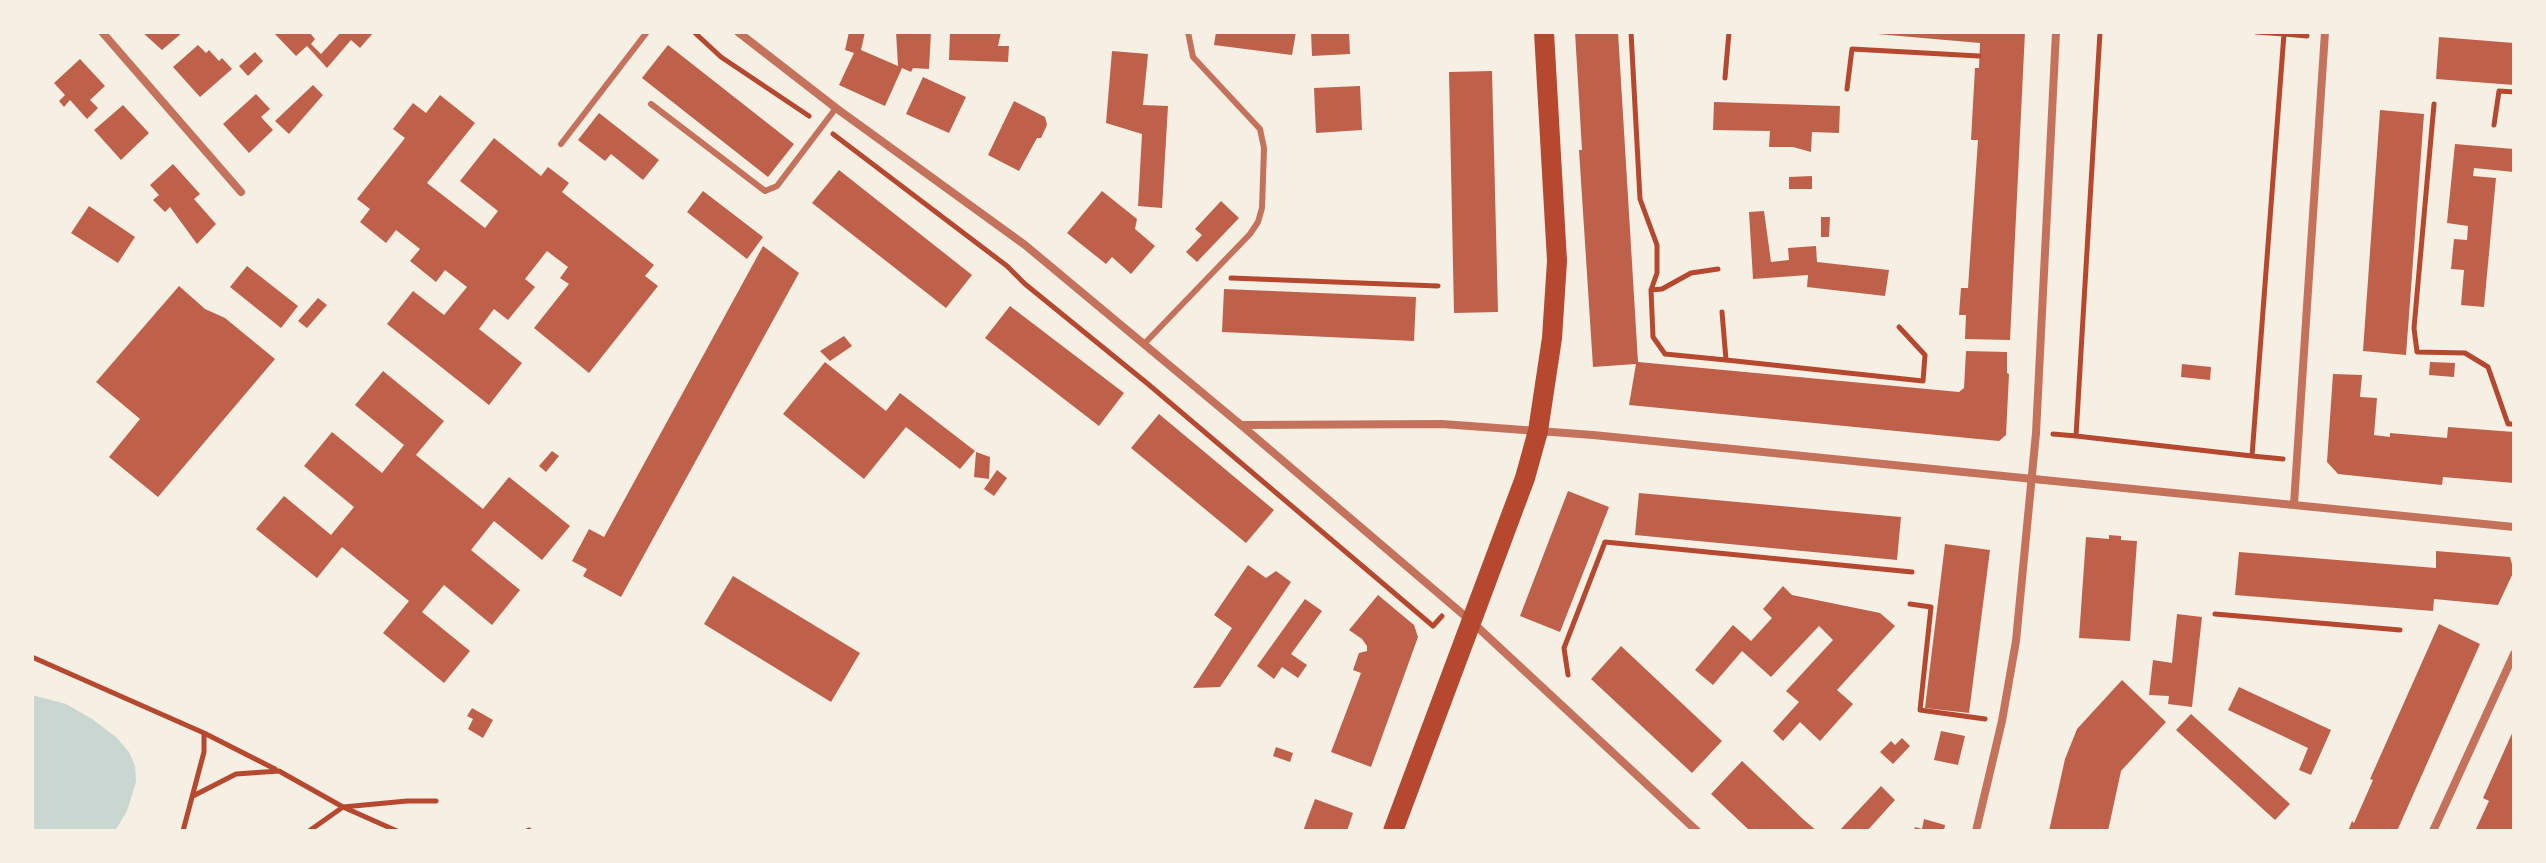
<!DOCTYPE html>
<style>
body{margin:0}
#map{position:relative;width:2546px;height:863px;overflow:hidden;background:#f6efe4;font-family:Signika,sans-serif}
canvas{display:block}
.frame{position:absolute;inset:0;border:34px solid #f6efe4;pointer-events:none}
</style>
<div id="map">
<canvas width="2546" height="863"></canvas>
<div class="frame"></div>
</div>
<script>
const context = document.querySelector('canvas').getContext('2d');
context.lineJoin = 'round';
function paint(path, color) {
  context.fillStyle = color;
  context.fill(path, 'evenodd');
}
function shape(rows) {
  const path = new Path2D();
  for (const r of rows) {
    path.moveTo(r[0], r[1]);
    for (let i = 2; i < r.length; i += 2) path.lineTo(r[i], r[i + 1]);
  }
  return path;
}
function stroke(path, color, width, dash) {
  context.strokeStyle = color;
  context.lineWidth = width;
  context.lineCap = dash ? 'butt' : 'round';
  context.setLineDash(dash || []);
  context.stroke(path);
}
paint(shape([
 [32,695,66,704,92,719,116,737,129,752,135,766,136,782,127,811,115,831,32,831]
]), '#c9d6d2');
paint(shape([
 [142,32,183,32,162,50],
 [273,32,309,32,315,39,311,44,321,54,341,32,374,32,360,48,351,40,327,68,307,46,296,56],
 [849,32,865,32,861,50,898,66,896,32,931,32,929,69,913,68,911,72,902,68,885,106,839,85,854,53,845,50],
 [950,32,1001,32,998,46,1009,46,1008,62,949,60],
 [1216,32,1296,32,1292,55,1214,45],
 [1311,32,1349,32,1350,54,1312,56],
 [1575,32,1618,32,1638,362,1959,392,1964,388,1966,351,2007,352,2007,373,2009,374,2006,435,1999,441,1629,405,1636,364,1593,367,1579,150,1582,150],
 [1877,32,2025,32,2010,340,1965,339,1966,315,1959,315,1961,288,1968,288,1978,140,1971,140,1975,68,1979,68,1980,43,1877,34],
 [2439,37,2514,43,2514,85,2436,79],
 [198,45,206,53,209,50,219,61,222,58,232,69,200,97,173,67],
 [668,45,794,144,768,177,642,78],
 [1112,51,1148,54,1143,105,1168,106,1162,208,1138,206,1142,134,1106,123],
 [255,52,263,61,248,76,239,66],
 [80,59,105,86,90,100,98,108,87,119,70,100,64,107,59,101,65,95,54,83],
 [1492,71,1498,312,1454,313,1449,72],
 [923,77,966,97,949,133,906,114],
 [313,85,323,95,289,134,275,121],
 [1360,86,1362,130,1316,133,1314,88],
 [256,94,270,109,261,117,273,130,249,153,223,124],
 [440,95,475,123,427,183,485,228,498,211,460,181,494,138,541,176,548,167,569,183,562,192,654,265,645,276,658,286,589,373,534,328,569,284,560,278,568,267,547,251,525,279,535,287,508,320,494,309,479,329,522,363,489,405,387,324,413,291,444,315,467,287,445,270,436,282,410,261,420,249,396,230,386,243,360,222,370,209,357,199,405,138,393,129,413,103,426,113],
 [1014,101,1045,117,1047,125,1041,138,1037,138,1019,171,988,155],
 [1714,102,1840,106,1839,133,1812,132,1811,152,1793,147,1769,147,1770,131,1713,130],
 [123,105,149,133,121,160,94,130],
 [2380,110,2424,114,2406,355,2363,351],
 [599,113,659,160,643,180,611,154,605,161,578,140],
 [2455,144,2514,149,2514,172,2474,168,2473,176,2496,178,2484,307,2461,305,2464,270,2451,269,2454,239,2467,240,2468,226,2447,223],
 [173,164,200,194,194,199,216,224,197,244,170,207,165,212,153,200,159,195,150,185],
 [839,170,972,275,946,308,812,203],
 [1812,176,1812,189,1789,189,1789,177],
 [703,191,763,237,747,259,687,212],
 [1102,191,1137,219,1135,229,1155,246,1131,274,1112,257,1106,264,1067,233],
 [1221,201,1239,218,1197,262,1186,252,1202,235,1195,229],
 [89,206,135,237,118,263,71,233],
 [1764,211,1771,262,1789,260,1788,248,1816,246,1817,262,1889,270,1885,296,1807,287,1808,275,1753,279,1749,212],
 [1821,217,1830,217,1829,237,1821,237],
 [763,246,799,273,621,597,583,576,587,569,572,561,589,529,604,537],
 [247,266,298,306,281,328,230,287],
 [179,286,205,309,225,318,275,359,158,497,109,457,140,419,96,382],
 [1224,289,1416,297,1414,341,1222,332],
 [318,298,327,305,307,328,298,321],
 [1010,306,1124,393,1099,426,985,338],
 [844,336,852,346,830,361,820,351],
 [825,362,886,411,900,393,975,451,960,469,906,427,864,479,783,414],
 [2430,362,2455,363,2454,377,2429,375],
 [2182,364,2211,367,2210,380,2181,377],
 [383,371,444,421,416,455,483,509,509,477,570,526,542,560,494,521,471,550,520,590,492,625,444,585,422,612,470,651,444,683,383,633,409,601,342,547,317,578,256,529,284,496,331,535,354,507,304,466,332,432,382,473,404,445,355,405],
 [2333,374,2362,375,2360,397,2377,398,2374,435,2390,437,2390,433,2447,438,2448,427,2514,432,2514,483,2443,477,2442,485,2338,474,2327,462],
 [1159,414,1274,510,1246,543,1131,448],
 [552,451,559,456,546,472,539,466],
 [976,452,990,457,989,479,974,477],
 [997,470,1007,478,994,496,984,489],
 [1568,491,1609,507,1560,632,1520,616],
 [1639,493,1901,517,1897,560,1635,535],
 [2109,535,2121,536,2121,540,2137,541,2130,641,2079,638,2086,537,2109,539],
 [1945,544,1990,550,1969,713,1925,708],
 [2436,551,2510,557,2514,571,2498,605,2434,599,2433,611,2235,595,2239,552,2436,568],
 [1248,565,1266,578,1276,571,1291,582,1220,687,1193,688,1232,628,1214,615],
 [733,576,860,653,831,702,704,624],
 [1783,586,1792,595,1880,613,1895,626,1837,690,1853,704,1820,741,1800,722,1783,741,1773,731,1799,702,1786,691,1833,640,1819,626,1771,677,1742,651,1713,685,1695,670,1733,625,1751,641,1772,618,1763,609],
 [1378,595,1414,625,1418,637,1371,767,1331,752,1361,673,1353,670,1359,653,1367,651,1367,646,1362,639,1349,630],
 [1305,599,1322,611,1291,654,1307,665,1298,678,1282,667,1274,679,1257,666],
 [2177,614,2202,617,2192,707,2168,704,2169,696,2149,695,2153,660,2172,663],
 [2439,624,2480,644,2397,831,2348,831,2352,821,2354,823,2373,780,2370,779],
 [1621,646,1722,741,1692,773,1591,679],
 [2122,680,2166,722,2121,771,2108,831,2049,831,2065,759,2077,729],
 [2239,687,2331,730,2311,775,2299,770,2308,748,2228,710],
 [472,708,493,720,483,738,468,729,473,719,467,716],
 [2191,714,2290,804,2275,820,2176,730],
 [2514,729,2514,831,2475,831,2489,801,2483,798],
 [1941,731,1965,736,1958,765,1934,760],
 [1902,738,1910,746,1893,764,1880,752,1891,741,1895,745],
 [1276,747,1293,753,1290,762,1273,756],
 [1742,761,1804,820,1817,831,1750,831,1711,794],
 [1881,786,1895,800,1867,831,1839,831],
 [1315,799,1353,813,1347,831,1303,831],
 [1924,819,1945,825,1944,831,1914,831,1915,827,1922,829]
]), '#bf614a');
stroke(shape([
 [694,32,721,57,809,116],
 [1631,32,1640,199,1657,245,1657,273,1651,290,1653,337,1665,354,1726,360],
 [2100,32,2076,436,2252,456,2284,34,2256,32],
 [2284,34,2307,36],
 [1725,78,1729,32],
 [1847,89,1852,49,1979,56],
 [2434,104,2414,328,2417,352,2465,353,2488,367,2508,424,2514,424],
 [2494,125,2499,91,2514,92],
 [833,134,1007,266,1025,284,1148,384,1433,626,1442,616],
 [1231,278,1438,286],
 [1651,290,1662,289,1691,273,1718,269],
 [1722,312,1726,360,1923,381,1925,355,1899,327],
 [2053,434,2076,436],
 [2252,456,2283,459],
 [1910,604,1931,607,1920,710,1985,719],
 [2215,614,2400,630],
 [32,657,204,733,204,752,183,831],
 [1568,675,1564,648,1605,542,1912,572],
 [204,733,275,769],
 [193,796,236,774,279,771,343,807,397,831],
 [309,831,343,807,407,801,436,801],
 [527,831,529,830]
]), '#b5482f', 5);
stroke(shape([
 [651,104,765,191,777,186,836,108],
 [561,144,647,32],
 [1144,344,1250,234,1258,222,1262,208,1264,148,1260,129,1193,57,1188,32]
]), '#c5725c', 6);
stroke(shape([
 [102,32,241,192],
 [738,32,836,108,1025,245,1241,425,1472,622,1697,831],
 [1241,425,1442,424,1593,435,2514,527],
 [2294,504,2325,32],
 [1976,831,2002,721,2016,641,2036,433,2056,32],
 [2433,831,2514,654]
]), '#c5725c', 8);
stroke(shape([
 [1393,831,1525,478,1538,431,1552,338,1557,261,1544,32]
]), '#b5482f', 20);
</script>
